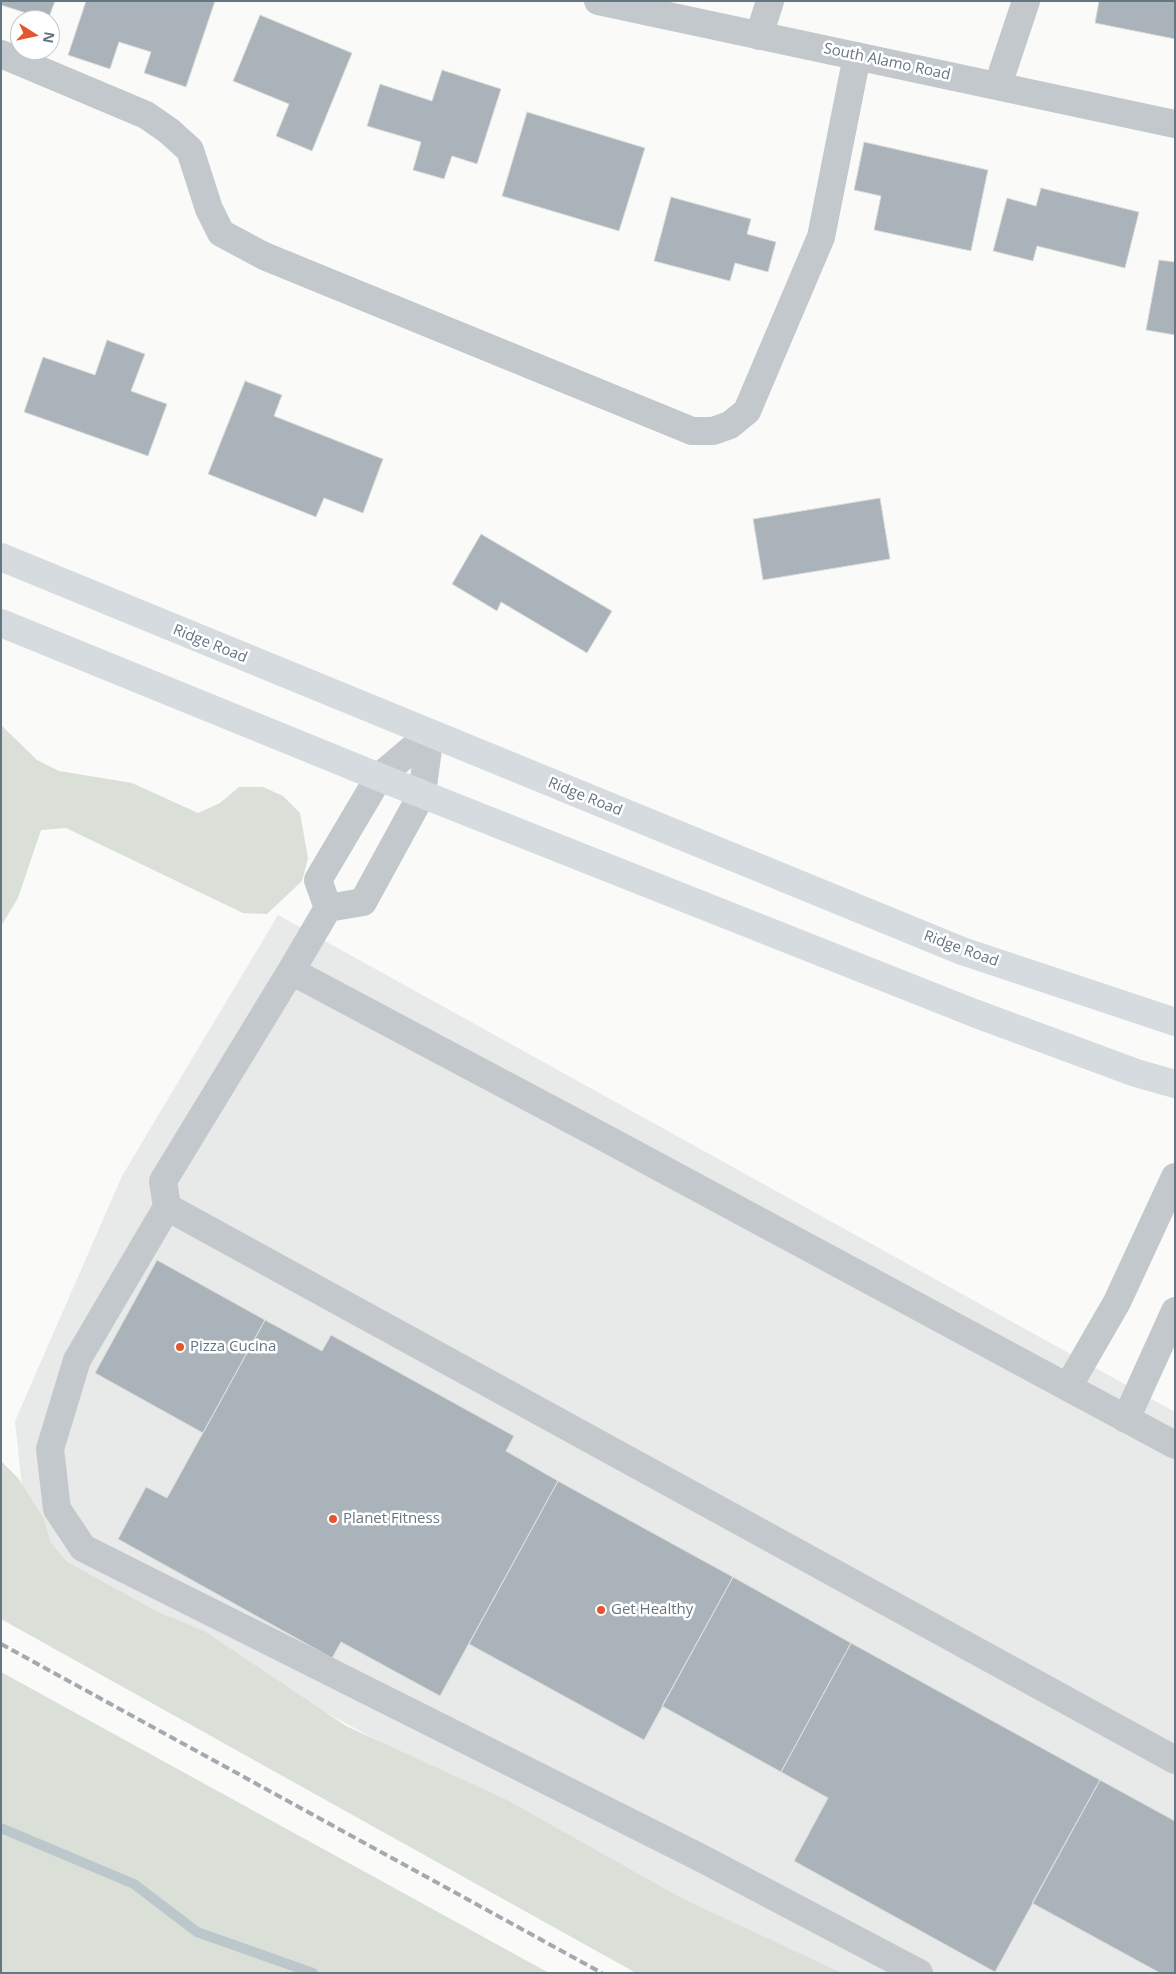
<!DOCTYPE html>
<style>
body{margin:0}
#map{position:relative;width:1176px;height:1974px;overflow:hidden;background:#fafaf8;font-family:"Open Sans",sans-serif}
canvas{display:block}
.frame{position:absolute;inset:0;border:2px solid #657683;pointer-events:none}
.north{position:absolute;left:10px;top:10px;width:50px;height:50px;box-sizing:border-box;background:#fff;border:1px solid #c1c8cd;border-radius:50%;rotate:100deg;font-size:14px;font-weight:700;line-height:20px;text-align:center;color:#657683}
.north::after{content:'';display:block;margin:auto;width:18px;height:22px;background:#e4572e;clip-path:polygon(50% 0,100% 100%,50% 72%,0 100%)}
</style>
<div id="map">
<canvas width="1176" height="1974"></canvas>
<div class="frame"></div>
<div class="north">N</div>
</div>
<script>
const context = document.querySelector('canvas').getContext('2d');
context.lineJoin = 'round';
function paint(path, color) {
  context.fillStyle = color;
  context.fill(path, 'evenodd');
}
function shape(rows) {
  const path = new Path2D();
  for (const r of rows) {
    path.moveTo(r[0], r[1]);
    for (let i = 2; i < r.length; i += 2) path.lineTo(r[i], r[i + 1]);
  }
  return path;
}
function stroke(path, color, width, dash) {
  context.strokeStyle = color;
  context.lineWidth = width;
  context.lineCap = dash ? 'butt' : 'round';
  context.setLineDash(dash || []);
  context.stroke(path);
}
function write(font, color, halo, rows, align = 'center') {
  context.font = font + ' "Open Sans",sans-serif';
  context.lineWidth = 5;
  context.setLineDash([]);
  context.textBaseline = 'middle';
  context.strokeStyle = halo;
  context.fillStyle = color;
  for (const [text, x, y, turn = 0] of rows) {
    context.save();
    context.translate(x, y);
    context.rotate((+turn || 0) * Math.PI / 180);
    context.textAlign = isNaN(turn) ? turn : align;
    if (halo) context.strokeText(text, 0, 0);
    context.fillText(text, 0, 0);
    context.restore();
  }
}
paint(shape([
 [278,915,1175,1412,1175,1973,810,1973,29,1553,15,1421,122,1176]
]), '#e8e9e9');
paint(shape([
 [1,725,37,760,59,771,132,783,198,813,220,803,239,787,263,787,283,796,300,813,308,858,302,881,267,914,243,913,66,828,41,830,18,898,1,926],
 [1,1461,18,1478,44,1519,50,1542,67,1562,158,1612,204,1631,346,1726,507,1800,683,1899,842,1973,636,1973,1,1619],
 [1,1672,549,1973,1,1973]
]), '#dadfd7');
stroke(shape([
 [1,1828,134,1884,197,1932,313,1973]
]), '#bbc7cb', 10);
const building = shape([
 [1,1,55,1,48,20,1,5,1,1],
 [86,1,215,1,186,87,144,73,151,52,119,42,110,69,68,55,86,1],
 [1099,1,1175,1,1175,39,1095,23,1099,1],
 [260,15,352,53,312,151,276,136,289,104,233,81,260,15],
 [442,70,501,89,477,164,452,156,444,179,413,170,421,142,367,126,380,84,432,101,442,70],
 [527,112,645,148,619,231,502,196,527,112],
 [864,142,988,170,971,251,874,230,881,196,854,190,864,142],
 [1041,188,1139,212,1125,268,1037,246,1033,261,993,251,1007,198,1036,206,1041,188],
 [671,197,751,219,747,234,776,242,768,272,735,263,730,281,654,261,671,197],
 [1159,260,1175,262,1175,335,1146,330,1159,260],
 [107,340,145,354,131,391,167,404,148,456,24,412,43,357,95,375,107,340],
 [245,381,282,395,274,416,383,459,363,513,324,498,316,517,208,474,245,381],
 [880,498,890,559,763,580,753,519,880,498],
 [481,534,612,611,587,653,501,602,497,611,452,584,481,534],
 [157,1260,265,1320,203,1433,95,1373,157,1260],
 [265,1320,322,1351,331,1335,514,1436,506,1451,558,1481,440,1696,341,1642,332,1658,118,1539,146,1487,167,1498,265,1320],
 [558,1481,733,1577,644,1740,469,1644,558,1481],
 [733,1577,851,1643,781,1772,662,1706,733,1577],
 [851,1643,1100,1780,995,1972,794,1861,828,1798,781,1772,851,1643],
 [1100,1780,1175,1821,1175,1973,1160,1973,1032,1903,1100,1780]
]);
paint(building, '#aab3b9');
stroke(building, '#dcdcda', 1);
stroke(shape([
 [598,1,1175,124],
 [759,36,770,1],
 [1,54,146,115,169,131,190,150,209,209,221,233,264,256,692,431,713,431,730,425,747,411,821,237,857,56],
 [998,85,1026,1],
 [328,908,318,880,379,777,430,734,422,794,363,902,328,908,291,971,607,1139,1175,1445],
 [291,971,163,1181,167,1207,1175,1760],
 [167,1207,77,1360,50,1449,57,1509,83,1548,701,1858,919,1973],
 [1068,1387,1117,1302,1175,1177],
 [1126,1419,1175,1311]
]), '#c3c8cc', 28);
stroke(shape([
 [1,557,962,951,1175,1022],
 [1,623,379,777,974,1013,1136,1073,1175,1084]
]), '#d6dbdf', 28);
stroke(shape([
 [1,1644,602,1973]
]), '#a2aab0', 4, [8, 4]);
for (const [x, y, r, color] of [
 [180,1347,5,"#e4572e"],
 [333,1519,5,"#e4572e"],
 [601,1610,5,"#e4572e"]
]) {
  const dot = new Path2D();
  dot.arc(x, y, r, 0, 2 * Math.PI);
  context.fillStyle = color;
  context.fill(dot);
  stroke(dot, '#fff', 2);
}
write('15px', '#657683', '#fff', [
 ["South Alamo Road",887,62,12],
 ["Ridge Road",210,644,22],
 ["Ridge Road",585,797,22],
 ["Ridge Road",961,949,20]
]);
write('15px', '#657683', '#fff', [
 ["Pizza Cucina",190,1347],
 ["Planet Fitness",343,1519],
 ["Get Healthy",611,1610]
], 'left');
</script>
